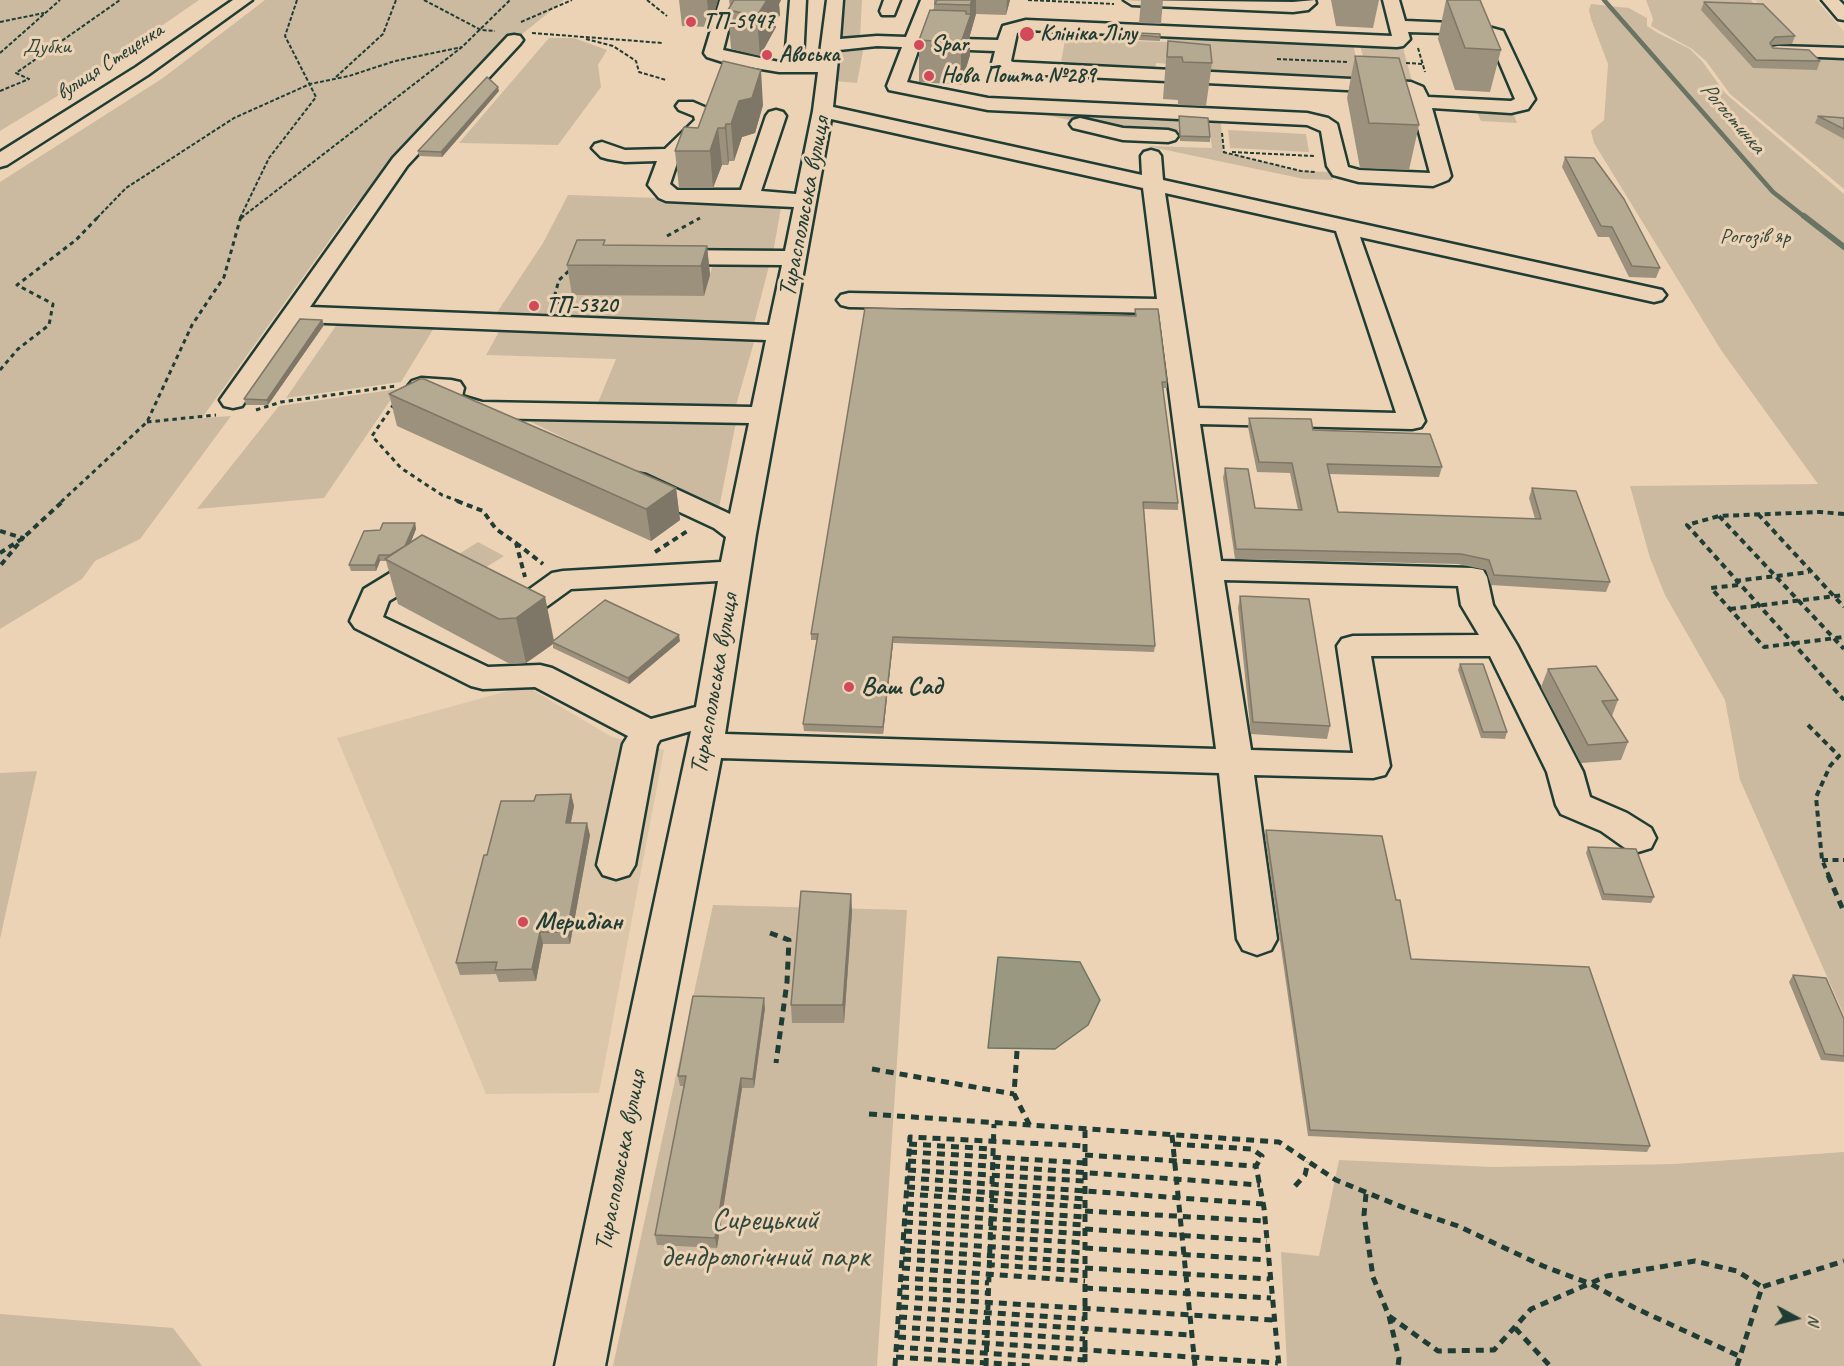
<!DOCTYPE html>
<meta charset="utf-8">
<style>
body{margin:0}
#map{position:relative;width:1844px;height:1366px;overflow:hidden;background:#edd3b5;font-family:Caveat,sans-serif}
canvas{display:block}
.north{position:absolute;left:1766px;top:1288px;width:60px;height:60px;-webkit-text-stroke:4px #edd3b5;paint-order:stroke;rotate:97deg;font-size:16px;font-weight:700;line-height:24px;text-align:center;color:#1f3d34}
.north::after{content:'';display:block;margin:auto;width:21px;height:27px;background:#1f3d34;clip-path:polygon(50% 0,100% 100%,50% 72%,0 100%)}
</style>
<div id="map">
<canvas width="1844" height="1366"></canvas>
<div class="north">N</div>
</div>
<script>
const context = document.querySelector('canvas').getContext('2d');
context.lineJoin = 'round';
function paint(path, color) {
  context.fillStyle = color;
  context.fill(path, 'evenodd');
}
function shape(rows) {
  const path = new Path2D();
  for (const r of rows) {
    path.moveTo(r[0], r[1]);
    for (let i = 2; i < r.length; i += 2) path.lineTo(r[i], r[i + 1]);
  }
  return path;
}
function stroke(path, color, width, dash) {
  context.strokeStyle = color;
  context.lineWidth = width;
  context.lineCap = dash ? 'butt' : 'round';
  context.setLineDash(dash || []);
  context.stroke(path);
}
function write(font, color, halo, rows, align = 'center') {
  context.font = font + ' Caveat,sans-serif';
  context.lineWidth = 6;
  context.setLineDash([]);
  context.textBaseline = 'middle';
  context.strokeStyle = halo;
  context.fillStyle = color;
  for (const [text, x, y, turn = 0] of rows) {
    context.save();
    context.translate(x, y);
    context.rotate((+turn || 0) * Math.PI / 180);
    context.textAlign = isNaN(turn) ? turn : align;
    if (halo) context.strokeText(text, 0, 0);
    context.fillText(text, 0, 0);
    context.restore();
  }
}
paint(shape([
 [1755,0,1816,0,1844,31,1844,51,1798,50],
 [526,686,612,737,664,750,599,1093,486,1094,337,738]
]), '#dcc6aa');
paint(shape([
 [0,0,199,0,82,81,0,131],
 [265,0,564,0,521,35,354,206,202,418,231,416,140,539,95,561,82,579,0,629,0,182,163,78],
 [844,0,862,0,860,38,840,39],
 [1646,0,1751,0,1793,52,1844,56,1844,189,1730,94,1706,61,1692,49,1651,26,1653,19],
 [1591,4,1629,8,1647,18,1647,26,1658,33,1690,49,1702,61,1725,93,1844,194,1844,1015,1740,780,1725,700,1665,595,1650,558,1630,486,1818,484,1721,350,1594,143,1591,131,1604,120,1608,64,1591,19,1589,10],
 [1067,29,1128,31,1128,41,1167,42,1167,33,1353,43,1361,82,1201,75,1200,66,1156,63,1155,72,1060,68],
 [549,38,574,38,607,50,598,65,601,87,558,145,459,143],
 [1402,44,1413,85,1369,80,1360,45],
 [864,46,857,83,835,81,839,47],
 [1475,108,1512,110,1517,123,1481,121],
 [1023,110,1073,110,1073,115,1221,123,1223,152,1301,171,1330,172,1333,180,1304,179,1147,146,1212,148,1210,133,1124,132],
 [1228,130,1306,134,1309,152,1230,148],
 [568,195,782,202,773,253,670,255,657,246,601,249,589,294,704,296,712,267,769,266,753,328,494,317,543,243],
 [340,320,437,323,401,382,286,398],
 [501,328,756,335,735,409,597,405,616,359,486,355],
 [398,389,324,498,197,509,279,406],
 [737,417,718,513,523,418],
 [478,542,504,556,480,571,454,557],
 [37,771,0,939,0,773],
 [713,905,907,910,877,1366,613,1366],
 [1844,1152,1844,1366,1287,1366,1281,1252,1319,1256,1339,1160,1492,1167,1674,1164],
 [0,1314,173,1328,202,1366,0,1366]
]), '#cbbaa0');
const water = shape([
 [998,957,1080,962,1100,1000,1088,1025,1055,1049,988,1048,998,957]
]);
paint(water, '#9b9882');
stroke(water, '#697463', 1.5);
stroke(shape([
 [1604,0,1773,192,1806,218]
]), '#697463', 4.5);
stroke(shape([
 [1804,216,1844,247]
]), '#697463', 6);
const minor = shape([
 [720,0,736,0,723,50,779,62,785,61,790,0,806,0,803,61,819,61,827,0,843,0,840,39,877,36,906,37,921,0,937,0,923,38,998,40,1003,26,1026,20,1392,36,1383,0,1399,0,1405,21,1477,24,1503,31,1535,99,1528,109,1511,113,1432,108,1451,176,1448,180,1433,186,1359,182,1333,175,1327,166,1321,131,1307,125,988,110,889,90,887,86,902,47,877,46,839,50,833,107,1142,175,1141,156,1144,152,1151,150,1158,152,1161,156,1163,180,1662,290,1666,295,1662,300,1654,302,1360,237,1425,421,1421,427,1412,429,1200,424,1221,561,1472,568,1483,570,1487,577,1493,605,1517,645,1583,772,1590,797,1627,813,1651,828,1656,838,1651,848,1638,852,1625,848,1601,831,1561,814,1556,805,1547,772,1490,656,1371,656,1390,766,1385,775,1373,778,1254,775,1277,939,1271,950,1257,955,1243,950,1237,939,1219,773,721,758,605,1366,555,1366,691,731,660,740,657,745,635,865,629,875,616,879,603,875,597,865,623,744,628,736,535,687,483,689,471,686,355,628,350,621,364,589,400,567,411,565,422,567,426,574,422,581,389,601,383,617,488,667,540,665,552,668,651,719,696,707,718,581,571,589,542,610,531,613,520,610,515,603,520,596,552,573,563,571,721,562,726,537,714,528,626,487,622,481,626,475,636,473,646,475,730,514,749,423,480,418,439,406,435,400,436,395,412,391,408,386,412,381,421,378,451,380,460,382,464,388,462,396,482,402,752,407,766,340,300,322,242,406,233,408,224,406,220,400,393,158,508,36,514,35,520,36,523,40,520,44,407,166,310,307,769,325,782,265,664,264,656,262,653,257,656,252,664,250,785,251,794,207,666,201,659,198,648,185,657,161,625,162,608,159,601,157,592,148,595,144,602,142,625,150,665,149,695,120,694,116,679,110,676,106,679,102,693,102,709,109,715,121,679,157,670,184,677,190,741,190,766,116,769,112,776,110,783,112,786,116,761,191,796,194,813,111,818,72,779,72,726,63,707,57,704,53,720,0],
 [1027,30,1397,47,1403,46,1410,39,1408,32,1477,34,1489,38,1515,99,1511,101,1428,97,1423,87,1411,82,1013,62,1011,61,1017,33,1027,30],
 [919,48,995,51,992,63,995,67,1002,71,1025,74,1407,93,1411,102,1430,173,1359,170,1348,167,1337,124,1328,118,1307,113,988,98,907,82,919,48],
 [831,119,1143,188,1157,299,849,293,841,295,837,300,841,305,849,307,1159,313,1216,749,725,734,756,534,831,119],
 [1165,193,1336,231,1396,413,1198,408,1165,193],
 [1224,580,1458,586,1461,605,1479,635,1353,636,1342,639,1337,646,1353,753,1251,750,1224,580],
 [884,0,900,0,894,15,882,15,880,11,884,0],
 [1124,0,1293,2,1315,0,1316,3,1308,10,1293,12,1132,5,1124,0],
 [1822,0,1839,0,1844,5,1844,20,1838,19,1822,0],
 [1778,46,1844,48,1844,58,1772,55,1769,51,1772,47,1778,46],
 [1080,118,1123,128,1168,130,1175,132,1178,136,1175,140,1168,142,1123,140,1073,128,1070,124,1073,120,1080,118]
]);
const major = shape([
 [233,0,252,0,148,75,7,165,0,167,0,152,136,67,233,0]
]);
stroke(minor, '#1f3d34', 5);
stroke(major, '#1f3d34', 5);
stroke(shape([
 [424,0,481,30,495,31],
 [647,0,667,16],
 [1028,0,1114,4],
 [0,22,44,13],
 [521,22,572,0],
 [532,33,663,43],
 [586,39,613,46,636,61,639,72,666,80],
 [1418,48,1425,72],
 [0,53,60,0],
 [1277,59,1347,62],
 [1406,63,1423,64],
 [336,77,383,34,396,0],
 [0,91,29,79,16,73,120,0],
 [1222,133,1224,152],
 [1223,152,1301,171,1315,172],
 [1232,152,1314,156],
 [97,218,126,188,234,118,310,84,349,76,395,61,462,47],
 [240,218,269,158,316,97,285,36,297,0],
 [241,218,462,47,510,0]
]), '#1f3d34', 2, [4, 2]);
stroke(shape([
 [241,218,243,216],
 [667,236,700,218],
 [559,304,555,294,559,280,572,268],
 [0,370,18,349,49,325,53,304,17,285,76,240,99,216],
 [394,404,372,436,401,468,442,495,461,502],
 [256,410,281,402,396,386],
 [147,422,216,415],
 [61,502,147,422,192,325,224,277,241,216]
]), '#1f3d34', 3, [4.5, 4]);
stroke(shape([
 [457,501,483,511,496,529,516,543,525,577],
 [1758,514,1844,607],
 [1844,514,1820,512,1719,516,1687,525,1844,700],
 [1719,516,1844,649],
 [0,531,23,538,0,566],
 [516,543,543,564],
 [655,552,689,530],
 [0,553,23,538,63,501],
 [1735,581,1809,572],
 [1738,585,1711,588,1764,647,1844,637],
 [1730,609,1844,595],
 [1808,725,1839,756,1830,766,1816,797,1822,860,1829,876],
 [1822,860,1844,860]
]), '#1f3d34', 4, [6, 4.5]);
stroke(shape([
 [1828,875,1844,912],
 [770,933,789,940,787,982,776,1063],
 [1017,1051,1014,1094,1030,1126],
 [872,1069,1014,1094],
 [869,1114,1279,1142,1336,1180,1407,1209,1458,1226,1543,1266,1591,1284,1635,1308,1739,1356],
 [1085,1130,1085,1366],
 [1172,1135,1195,1366],
 [909,1144,993,1149],
 [1173,1144,1252,1149,1262,1156,1256,1166,1264,1208,1279,1366],
 [909,1152,1085,1163],
 [1085,1155,1256,1166],
 [908,1161,992,1166],
 [992,1166,1260,1185],
 [908,1170,1085,1181],
 [907,1178,1263,1204],
 [1295,1186,1305,1175,1308,1162],
 [907,1187,1085,1199],
 [906,1194,1085,1207],
 [1366,1194,1364,1215,1373,1277,1389,1316,1399,1358,1398,1366],
 [906,1204,1085,1217],
 [1085,1211,1265,1221],
 [905,1213,1085,1225],
 [905,1222,1085,1234],
 [1085,1229,1267,1241],
 [904,1231,1085,1243],
 [904,1241,1085,1253],
 [1085,1248,1268,1260],
 [903,1250,1085,1262],
 [903,1259,1085,1271],
 [902,1268,1085,1281],
 [1085,1268,1270,1279],
 [901,1278,989,1283],
 [901,1287,988,1293],
 [1085,1288,1271,1298],
 [901,1297,1273,1320],
 [900,1307,1085,1319],
 [1389,1316,1438,1351,1494,1350,1531,1309,1607,1276,1695,1261,1737,1271,1762,1287],
 [899,1317,1192,1335],
 [898,1327,1085,1339],
 [1515,1328,1550,1366],
 [898,1337,1278,1363],
 [896,1347,1085,1360],
 [896,1357,1035,1366],
 [895,1366,910,1137,1085,1146],
 [986,1366,994,1124],
 [1737,1366,1762,1287,1844,1261]
]), '#1f3d34', 5, [8, 6]);
paint(minor, '#edd3b5');
paint(major, '#edd3b5');
paint(shape([
 [679,0,718,0,710,27,682,26],
 [729,0,781,0,779,4,780,15,775,23,776,27,760,56,731,49,728,10,730,7],
 [934,0,1010,0,1006,15,976,14,970,35,970,55,961,85,919,82,919,40,934,10],
 [1141,0,1163,0,1161,24,1139,23],
 [1331,0,1379,0,1373,28,1336,26],
 [1446,0,1480,0,1501,50,1490,92,1455,90,1438,39],
 [1704,2,1795,36,1792,44,1771,45,1773,48,1820,61,1817,70,1753,68,1701,10],
 [1138,33,1160,34,1160,41,1137,40],
 [1168,41,1212,63,1206,106,1178,105,1178,100,1163,99,1166,60],
 [1355,56,1419,125,1409,170,1360,168,1347,98],
 [499,91,442,157,419,156,418,151],
 [763,105,755,133,742,137,734,161,729,161,728,165,722,165,713,188,679,188,675,151,698,128],
 [1179,116,1210,137,1210,142,1180,141],
 [1818,116,1844,118,1844,139,1815,123],
 [1565,157,1660,268,1656,278,1629,277,1609,237,1598,237,1562,167],
 [606,245,707,246,710,275,704,296,572,295,567,265],
 [1135,309,1167,382,1167,388,1163,388,1178,503,1178,510,1144,509,1155,646,1154,652,893,643,883,734,804,731,803,724,817,640,811,640,811,634,1135,316],
 [322,320,324,325,268,405,246,405,244,399],
 [389,394,676,488,680,520,651,541,397,426],
 [1249,418,1313,430,1442,467,1439,477,1329,474,1338,512,1535,519,1529,498,1532,488,1610,582,1606,592,1491,585,1486,570,1458,564,1235,559,1223,478,1225,468,1255,508,1298,510,1290,473,1257,472,1248,427],
 [415,523,416,529,411,542,545,597,554,640,680,641,629,684,553,648,553,644,526,663,510,664,398,604,386,561,380,561,376,571,351,571,349,565,380,530],
 [1240,596,1330,726,1327,739,1251,734,1238,608],
 [1460,664,1507,732,1505,739,1481,738,1458,670],
 [1548,669,1618,700,1612,716,1628,742,1621,760,1581,763,1541,687],
 [571,794,574,806,571,823,590,835,570,944,543,944,536,981,499,982,496,974,460,975,456,963,487,855,534,801],
 [1266,830,1396,900,1411,959,1650,1146,1647,1152,1308,1136,1265,836],
 [1588,847,1654,897,1651,903,1602,900,1586,853],
 [851,894,852,912,844,1023,792,1023,791,1005],
 [1793,975,1844,1019,1844,1062,1821,1060,1789,982],
 [765,1008,754,1088,742,1088,717,1248,657,1245,655,1235,684,1086,680,1086,678,1076]
]), '#9b917d');
paint(shape([
 [707,0,718,0,710,27],
 [767,0,781,0,779,4,780,15,775,23,776,27,760,56,757,16],
 [972,0,976,0,976,14,970,35,970,55,961,85,961,43,970,15,970,5],
 [1007,0,1010,0,1006,15],
 [761,70,763,105,755,133,742,137,734,161,731,124,739,101],
 [498,87,499,91,442,157,441,152],
 [726,124,729,161,728,165,725,128],
 [718,128,722,165,713,188,710,151],
 [707,246,710,275,704,296,701,266],
 [322,320,324,325,268,405,267,400],
 [676,488,680,520,651,541,646,509],
 [415,523,416,529,403,561,402,555],
 [379,555,380,561,376,571,375,565],
 [545,597,554,643,552,642,553,644,526,663,516,618],
 [679,635,680,641,629,684,628,678],
 [893,637,893,643,883,734,883,727],
 [571,794,574,806,568,836,566,823],
 [587,823,590,835,570,944,567,932],
 [851,894,852,912,844,1023,843,1005],
 [540,932,543,944,536,981,532,969],
 [764,998,765,1008,754,1088,753,1079],
 [741,1078,742,1088,717,1248,715,1238]
]), '#7e7666');
const building = shape([
 [734,0,767,0,757,16,728,10,734,0],
 [937,0,972,0,970,5,935,4,937,0],
 [1447,0,1480,0,1501,50,1465,48,1447,0],
 [1704,2,1763,4,1795,36,1775,37,1770,43,1773,48,1809,50,1820,61,1756,60,1704,2],
 [930,10,966,11,966,14,971,14,961,43,919,40,930,10],
 [1138,33,1160,34,1160,37,1138,35,1138,33],
 [1168,41,1210,45,1212,63,1183,62,1182,57,1167,57,1168,41],
 [1355,56,1399,58,1419,125,1369,123,1355,56],
 [723,61,761,70,752,98,739,101,731,124,726,124,725,128,718,128,710,151,675,151,684,127,698,128,723,61],
 [487,77,498,87,441,152,418,151,487,77],
 [1179,116,1208,118,1210,137,1180,136,1179,116],
 [1818,116,1844,118,1844,129,1818,116],
 [1565,157,1594,158,1624,199,1660,268,1632,266,1612,227,1601,226,1565,157],
 [577,240,605,240,603,245,707,246,701,266,567,265,577,240],
 [865,308,1136,316,1135,309,1158,309,1167,382,1162,382,1178,503,1143,502,1155,646,893,637,883,727,803,724,818,634,811,634,865,308],
 [300,319,322,320,267,400,244,399,300,319],
 [420,379,424,379,676,488,646,509,389,394,420,379],
 [1249,418,1311,419,1313,430,1430,434,1442,467,1327,464,1338,512,1541,519,1532,488,1576,491,1610,582,1494,575,1489,560,1461,554,1236,549,1225,468,1248,469,1255,508,1302,510,1292,463,1259,462,1249,418],
 [383,523,415,523,405,546,390,555,379,555,375,565,349,565,364,531,380,530,383,523],
 [422,535,545,597,516,618,499,619,385,559,422,535],
 [1240,596,1309,599,1330,726,1253,722,1240,596],
 [605,600,679,635,628,678,552,642,605,600],
 [1460,664,1483,664,1507,732,1483,732,1460,664],
 [1596,666,1618,700,1602,701,1628,742,1588,745,1548,669,1596,666],
 [571,794,566,823,587,823,567,932,540,932,532,969,495,970,497,962,456,963,484,855,487,855,501,801,534,801,536,795,571,794],
 [1266,830,1382,836,1396,900,1400,900,1411,959,1589,967,1650,1146,1310,1130,1266,830],
 [1588,847,1636,849,1654,897,1604,894,1588,847],
 [801,891,851,894,843,1005,791,1005,801,891],
 [1793,975,1826,978,1844,1019,1844,1056,1825,1054,1793,975],
 [693,996,764,998,753,1079,741,1078,715,1238,655,1235,686,1076,678,1076,693,996]
]);
paint(building, '#b4a991');
stroke(building, '#7e7666', 1.5);
for (const [x, y, r, color] of [
 [691,22,6,"#d1495b"],
 [1027,34,8,"#d1495b"],
 [919,45,6,"#d1495b"],
 [767,55,6,"#d1495b"],
 [929,76,6,"#d1495b"],
 [534,306,6,"#d1495b"],
 [849,687,6,"#d1495b"],
 [523,922,6,"#d1495b"]
]) {
  const dot = new Path2D();
  dot.arc(x, y, r, 0, 2 * Math.PI);
  context.fillStyle = color;
  context.fill(dot);
  stroke(dot, '#edd3b5', 2);
}
write('bold 22px', '#1f3d34', '#edd3b5', [
 ["ТП-5947",703,22],
 ["Клініка Лілу",1040,34],
 ["Spar",931,45],
 ["Авоська",779,55],
 ["Нова Пошта №289",941,76],
 ["ТП-5320",546,306]
], 'left');
write('22px', '#304a3f', '#edd3b5', [
 ["Дубки",47,47],
 ["Рогозів яр",1755,237]
]);
write('22px', '#1f3d34', '#edd3b5', [
 ["вулиця Стеценка",110,62,-33]
]);
write('italic 22px', '#324b40', '#edd3b5', [
 ["Рогостинка",1732,118,49]
]);
write('26px', '#1f3d34', '#edd3b5', [
 ["Тираспольська вулиця",805,207,-79],
 ["Тираспольська вулиця",715,684,-80],
 ["Тираспольська вулиця",621,1161,-79]
]);
write('bold 26px', '#1f3d34', '#edd3b5', [
 ["Ваш Сад",861,687],
 ["Меридіан",535,922]
], 'left');
write('32px', '#304a3f', '#edd3b5', [
 ["Сирецький",765,1221],
 ["дендрологічний парк",765,1258]
]);
</script>
